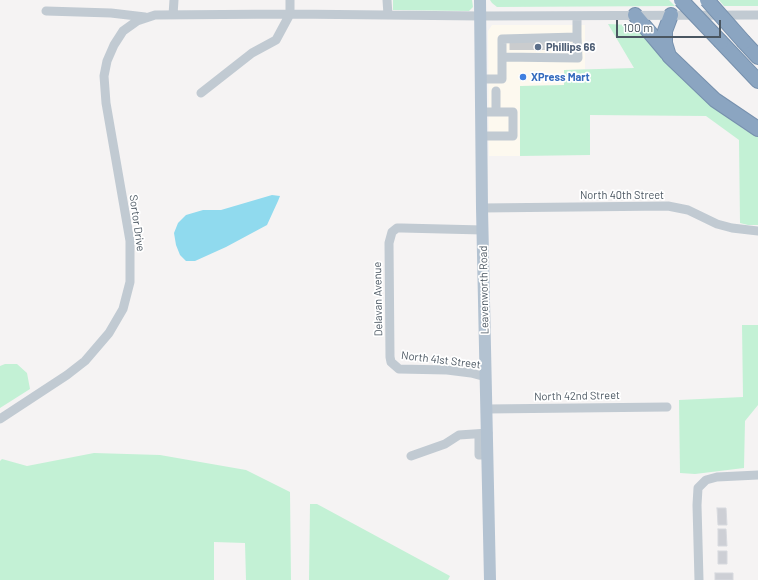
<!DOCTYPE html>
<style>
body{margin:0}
#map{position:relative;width:758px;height:580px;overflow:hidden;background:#f5f3f3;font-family:Barlow,sans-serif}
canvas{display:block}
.scale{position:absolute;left:616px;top:20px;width:105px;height:18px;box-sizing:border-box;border:2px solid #4a5661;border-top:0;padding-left:5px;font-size:12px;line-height:14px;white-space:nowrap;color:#4a5661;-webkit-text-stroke:3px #fff;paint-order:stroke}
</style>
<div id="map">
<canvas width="758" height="580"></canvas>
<div class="scale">100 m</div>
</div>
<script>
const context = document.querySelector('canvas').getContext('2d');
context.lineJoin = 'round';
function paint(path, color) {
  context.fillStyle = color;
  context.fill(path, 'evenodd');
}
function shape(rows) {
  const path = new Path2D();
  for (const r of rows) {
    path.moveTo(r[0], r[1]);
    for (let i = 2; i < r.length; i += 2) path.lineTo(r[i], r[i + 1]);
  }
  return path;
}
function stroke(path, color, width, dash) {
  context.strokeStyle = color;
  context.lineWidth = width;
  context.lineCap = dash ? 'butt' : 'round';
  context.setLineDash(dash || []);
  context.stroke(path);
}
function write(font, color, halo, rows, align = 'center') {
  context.font = font + ' Barlow,sans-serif';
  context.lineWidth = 3.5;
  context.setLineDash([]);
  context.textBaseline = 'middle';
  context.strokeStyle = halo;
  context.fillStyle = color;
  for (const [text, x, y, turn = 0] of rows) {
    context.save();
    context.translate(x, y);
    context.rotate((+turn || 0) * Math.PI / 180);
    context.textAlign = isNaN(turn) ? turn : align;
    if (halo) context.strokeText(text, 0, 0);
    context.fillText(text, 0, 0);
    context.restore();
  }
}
paint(shape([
 [492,25,585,25,585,69,564,70,564,85,520,86,520,156,489,156,488,31]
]), '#fdf9ef');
paint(shape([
 [393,0,472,0,473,7,469,11,393,10],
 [490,0,669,0,675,6,497,7,492,3],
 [719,0,758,0,758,6,724,6],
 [608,24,631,25,641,30,682,79,713,106,745,130,758,137,758,225,748,225,740,223,739,140,706,116,590,115,590,155,520,156,520,86,564,85,564,70,634,68],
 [742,325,758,325,758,405,745,421,744,468,695,474,680,473,679,400,743,397],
 [5,364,17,364,27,373,30,389,0,408,0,366],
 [94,453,160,455,246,470,290,492,291,580,246,580,245,543,214,542,214,580,0,580,0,461,2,459,27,466],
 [310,504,317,504,450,576,448,580,309,580]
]), '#c3f1d5');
paint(shape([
 [272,195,280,196,278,201,267,225,226,247,195,261,186,261,180,255,176,245,174,233,178,223,186,215,203,210,221,210]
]), '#90daee');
const building = shape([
 [717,508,726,508,727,525,718,525,717,508],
 [718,529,726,529,727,546,718,546,718,529],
 [718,551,727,551,727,564,718,564,718,551],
 [715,573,733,573,733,580,715,580,715,573]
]);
paint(building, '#cdcfd5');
stroke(building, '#d7d9de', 1);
stroke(shape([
 [523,42,523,50],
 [531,42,531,50],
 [550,42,550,50],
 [558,42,558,50],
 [569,43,569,50],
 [514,50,514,43],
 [541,50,541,42]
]), '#caccce', 9, [9, 4.5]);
const highway = shape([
 [635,15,667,53],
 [671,15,665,31,665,43,669,56,715,100,758,129],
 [721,42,758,81],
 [744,42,758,57]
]);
stroke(highway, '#7690ad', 16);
stroke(shape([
 [387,0,388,15],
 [46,11,111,13,145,17],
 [173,15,174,0],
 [502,57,578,58,577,37],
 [482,79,502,79,502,39,577,37,577,16],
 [201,93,252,53,276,40,290,14,290,0],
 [482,112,513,112,513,136,482,136],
 [496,112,496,91],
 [482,208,668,206,688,210,717,224,732,228,758,231],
 [483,230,402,228,397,228,392,232,389,243,390,357,391,362,399,369,447,370,471,373,486,377],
 [487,409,667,407],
 [0,419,67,375,85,361,109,333,123,309,130,282,130,241,106,103,104,76,107,61,114,45,123,31,137,21,155,15,290,14,481,16,758,15],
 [479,434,479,455,488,455],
 [411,456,445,444,459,435,488,433],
 [699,580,697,505,698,488,706,480,717,477,758,475]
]), '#c1cad2', 9);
stroke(shape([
 [480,0,482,208,490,580]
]), '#b3c2d1', 12);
stroke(highway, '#8ba5c1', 14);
const highwayBridge = shape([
 [681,0,721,42],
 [707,0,744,42]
]);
stroke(highwayBridge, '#7690ad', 16, []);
stroke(highwayBridge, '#8ba5c1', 14);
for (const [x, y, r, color] of [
 [538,47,4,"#5c6f8a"],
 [523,77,4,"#3f7fe0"]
]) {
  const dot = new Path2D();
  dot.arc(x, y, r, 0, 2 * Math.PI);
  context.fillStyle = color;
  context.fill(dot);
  stroke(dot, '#fff', 1.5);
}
write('bold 11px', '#4e5e75', '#fff', [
 ["Phillips 66",546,47]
], 'left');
write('bold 11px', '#366cbe', '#fff', [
 ["XPress Mart",531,77]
], 'left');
write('11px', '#4a5661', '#fff', [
 ["North 40th Street",622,195],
 ["Sortor Drive",137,223,82],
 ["Leavenworth Road",484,290,-91],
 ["Delavan Avenue",378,299,-91],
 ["North 41st Street",441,360,7],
 ["North 42nd Street",577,396,-1]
]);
</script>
